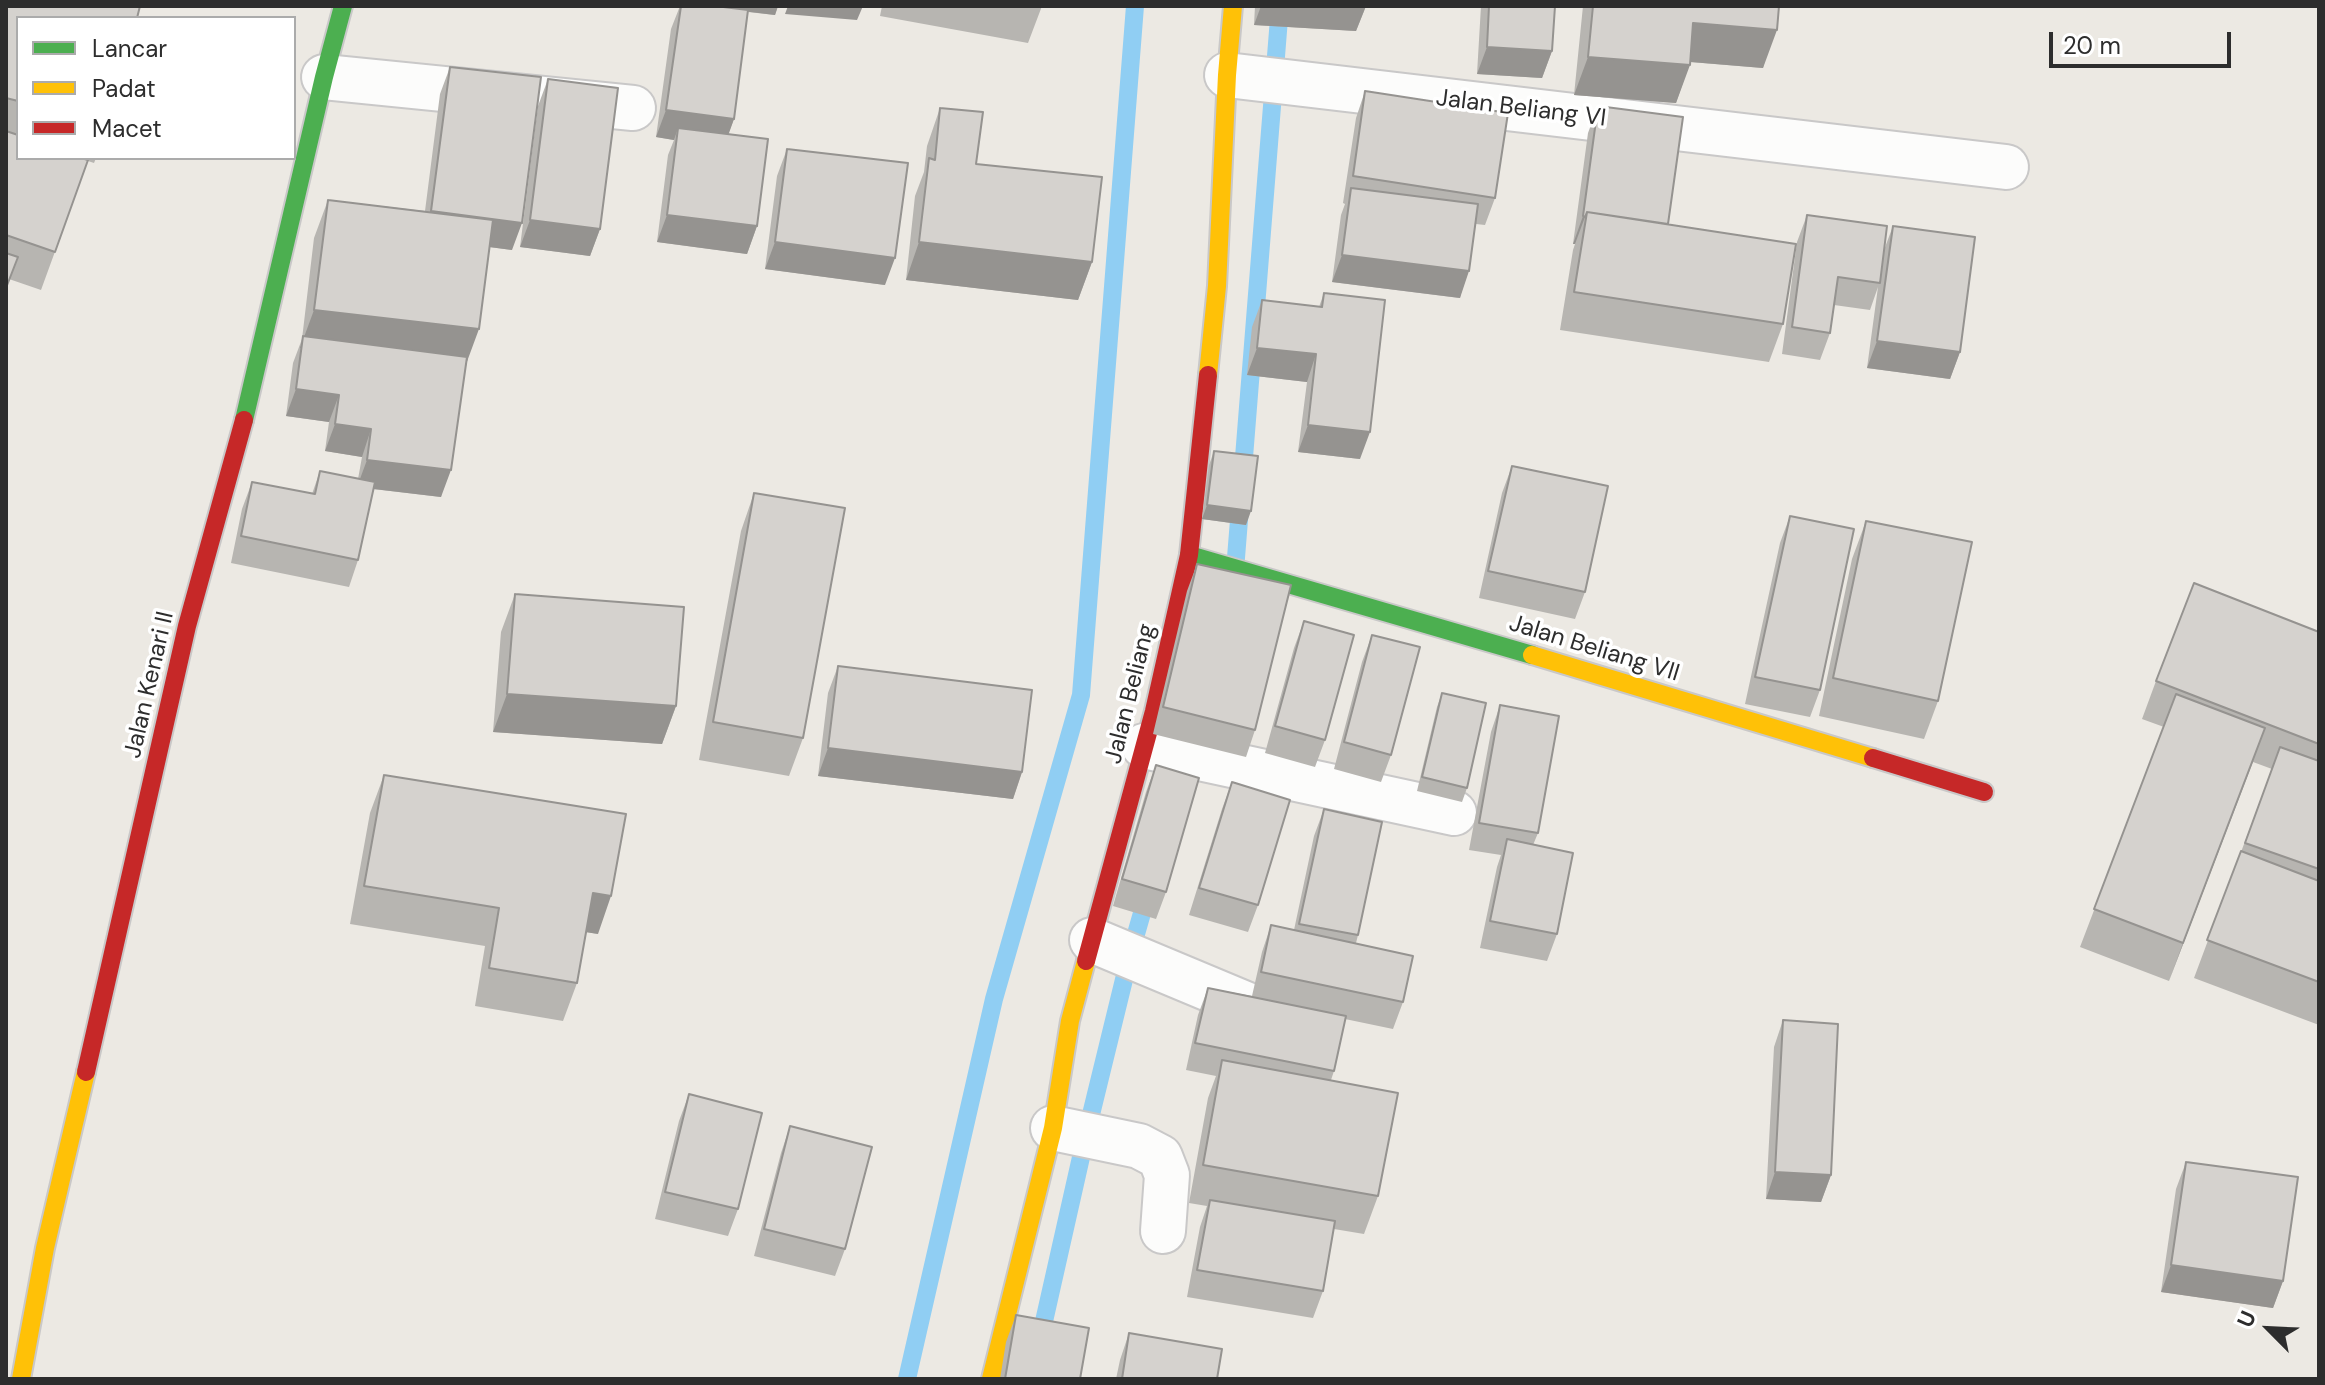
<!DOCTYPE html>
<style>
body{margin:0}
#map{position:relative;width:2325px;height:1385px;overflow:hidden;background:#ece9e3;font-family:"DM Sans",sans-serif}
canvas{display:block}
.frame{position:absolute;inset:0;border:8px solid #2d2d2d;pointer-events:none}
.legend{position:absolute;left:16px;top:16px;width:280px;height:144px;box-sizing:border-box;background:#fff;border:2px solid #ababab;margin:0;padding:10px 14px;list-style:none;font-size:24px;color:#2d2d2d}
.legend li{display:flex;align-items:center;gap:16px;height:40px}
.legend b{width:40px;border:2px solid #ababab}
.north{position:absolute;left:2229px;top:1289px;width:80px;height:80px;-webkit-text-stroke:6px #fff;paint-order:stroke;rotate:294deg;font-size:22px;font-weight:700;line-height:32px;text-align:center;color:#2d2d2d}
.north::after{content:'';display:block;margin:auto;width:28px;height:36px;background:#2d2d2d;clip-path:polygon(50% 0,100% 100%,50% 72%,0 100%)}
.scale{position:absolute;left:2049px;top:32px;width:182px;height:36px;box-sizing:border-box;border:4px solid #2d2d2d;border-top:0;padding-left:10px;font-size:24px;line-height:28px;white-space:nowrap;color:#2d2d2d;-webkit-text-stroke:6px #fff;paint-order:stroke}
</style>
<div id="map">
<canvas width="2325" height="1385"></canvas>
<div class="frame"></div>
<ul class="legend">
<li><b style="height:10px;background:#4caf50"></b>Lancar</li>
<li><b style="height:10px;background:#ffc107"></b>Padat</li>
<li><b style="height:10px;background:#c62828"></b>Macet</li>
</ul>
<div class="north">U</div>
<div class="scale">20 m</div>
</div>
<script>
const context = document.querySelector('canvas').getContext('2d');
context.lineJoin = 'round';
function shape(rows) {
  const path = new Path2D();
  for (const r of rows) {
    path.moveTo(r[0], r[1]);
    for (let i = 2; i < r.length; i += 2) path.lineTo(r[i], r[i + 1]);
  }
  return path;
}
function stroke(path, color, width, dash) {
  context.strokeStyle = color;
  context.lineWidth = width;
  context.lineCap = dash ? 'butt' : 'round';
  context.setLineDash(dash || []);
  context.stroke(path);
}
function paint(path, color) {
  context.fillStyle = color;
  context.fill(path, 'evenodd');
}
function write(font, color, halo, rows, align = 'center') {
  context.font = font + ' "DM Sans",sans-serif';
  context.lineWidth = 7;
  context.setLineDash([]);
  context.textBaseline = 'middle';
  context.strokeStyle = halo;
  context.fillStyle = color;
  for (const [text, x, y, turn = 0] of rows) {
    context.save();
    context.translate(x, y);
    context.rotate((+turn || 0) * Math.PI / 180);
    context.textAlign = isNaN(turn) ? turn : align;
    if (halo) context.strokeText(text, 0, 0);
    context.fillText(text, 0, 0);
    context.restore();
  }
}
stroke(shape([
 [1235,570,1280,6],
 [907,1379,994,999,1081,695,1135,6],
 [1031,1379,1086,1135,1130,955,1148,892]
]), '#90cef3', 18);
const street = shape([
 [1227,75,2006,167],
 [324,77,633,108],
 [1144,746,1454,813],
 [1092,940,1262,1011],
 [1053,1128,1139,1146,1160,1157,1167,1175,1163,1231]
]);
const fast = shape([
 [244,420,324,77,343,6],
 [1189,555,1532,655]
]);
const slow = shape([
 [1208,375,1217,286,1227,75,1233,6],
 [1532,655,1873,758],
 [21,1379,45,1248,86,1072],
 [991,1379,1053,1128,1070,1021,1086,961]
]);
const jam = shape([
 [1873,758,1984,792],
 [1086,961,1154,711,1189,555,1208,375],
 [86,1072,187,626,244,420]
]);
stroke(street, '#c9c8c8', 48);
stroke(fast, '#c9c8c8', 22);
stroke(slow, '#c9c8c8', 22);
stroke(jam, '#c9c8c8', 22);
stroke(street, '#fcfcfb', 44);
stroke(fast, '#4caf50', 18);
stroke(slow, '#ffc107', 18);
stroke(jam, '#c62828', 18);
paint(shape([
 [6,6,18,18,18,158,96,158,94,163,88,161,41,290,9,279,6,289],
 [680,6,778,6,775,15,748,12,734,119,728,134,757,226,747,254,657,242,668,155,674,140,656,137,671,29],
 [882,6,1042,6,1028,43,880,16],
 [1255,6,1366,6,1356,31,1254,25],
 [1481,6,1555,6,1552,51,1542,78,1477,74],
 [1583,6,1779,6,1763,68,1690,62,1676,103,1574,95],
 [450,67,512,250,489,247,441,497,373,489,358,560,349,587,231,563,242,509,252,482,312,494,320,471,358,479,362,457,325,451,329,422,286,416,293,363,302,339,314,238,328,200,425,211,440,94],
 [548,79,600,229,590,256,520,247,538,106],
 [1365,91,1495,198,1485,225,1476,224,1460,298,1332,282,1341,215,1345,204,1343,203,1356,118],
 [1598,106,1668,224,1783,324,1769,362,1560,330,1573,250,1575,244,1573,244,1588,133],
 [940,108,976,164,1092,262,1078,300,906,280,915,196,924,172,927,146],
 [787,149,885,285,765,269,777,176],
 [1807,215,1884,250,1893,226,1960,352,1950,379,1867,368,1878,287,1870,310,1834,305,1830,333,1820,360,1782,354,1797,242],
 [1324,293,1360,459,1298,452,1307,382,1247,375,1252,327,1262,300,1319,307],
 [1214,451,1246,525,1202,519,1209,465],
 [1512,466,1585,592,1575,619,1479,598,1502,493],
 [754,493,803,738,789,776,699,760,741,531],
 [1790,516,1820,690,1810,717,1745,704,1780,543],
 [1866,521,1938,701,1924,739,1819,716,1852,559],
 [1197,564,1255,730,1246,757,1153,734,1187,591],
 [515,594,676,706,662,744,493,732,501,632],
 [1304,621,1325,740,1315,767,1265,753,1294,648],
 [2319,632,2319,1025,2194,978,2272,769,2253,762,2169,981,2080,947,2164,727,2142,719,2156,681],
 [1372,635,1391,755,1381,782,1334,769,1362,662],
 [838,666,1022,772,1013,799,818,776,828,693],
 [1442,693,1467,788,1462,802,1417,791,1437,707],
 [1500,705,1538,833,1533,845,1557,934,1547,961,1480,948,1497,867,1501,855,1469,850,1491,732],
 [1156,765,1166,892,1156,919,1113,906,1146,792],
 [384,775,598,934,586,932,577,983,563,1021,475,1006,485,946,350,924,370,813],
 [1232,782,1258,905,1248,932,1189,915,1222,809],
 [1324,809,1358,935,1356,943,1403,1002,1393,1029,1345,1019,1334,1071,1331,1080,1378,1196,1364,1234,1334,1229,1323,1291,1313,1318,1187,1297,1200,1227,1207,1206,1189,1203,1208,1098,1216,1076,1186,1070,1198,1015,1208,988,1252,996,1262,952,1271,925,1294,930,1314,836],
 [1783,1020,1831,1175,1821,1202,1766,1199,1774,1047],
 [689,1094,738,1209,728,1236,655,1219,679,1121],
 [790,1126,845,1249,835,1276,754,1256,781,1153],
 [2186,1162,2283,1281,2273,1308,2161,1292,2176,1189],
 [1016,1315,1080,1379,1000,1379,1006,1342],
 [1129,1333,1217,1379,1116,1379,1120,1360]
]), '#b7b5b1');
paint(shape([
 [701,6,778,6,775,15],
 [788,6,863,6,857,20,785,14],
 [1261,6,1366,6,1356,31,1254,25],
 [1693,23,1777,30,1763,68,1679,61],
 [1487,47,1552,51,1542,78,1477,74],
 [1588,57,1690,65,1676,103,1574,95],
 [666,110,734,119,724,147,678,128,674,140,656,137],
 [431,211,522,223,512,250,421,238],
 [667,215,757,226,747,254,657,242],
 [1583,216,1585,217,1575,244,1573,244],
 [530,220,600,229,590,256,520,247],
 [775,242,895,258,885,285,765,269],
 [919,242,1092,262,1078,300,906,280],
 [1342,255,1469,271,1460,298,1332,282],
 [314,310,479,329,465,367,300,348],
 [1877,341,1960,352,1950,379,1867,368],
 [1257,348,1316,354,1307,382,1247,375],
 [296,389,339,395,329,422,286,416],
 [335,424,371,429,362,457,325,451],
 [1308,425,1370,432,1360,459,1298,452],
 [367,460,451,470,441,497,357,487],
 [1207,505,1251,511,1246,525,1202,519],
 [507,694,676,706,662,744,493,732],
 [2265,728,2251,766,2169,981,2183,943],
 [828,748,1022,772,1013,799,818,776],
 [593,893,611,896,598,934,579,931],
 [1775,1172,1831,1175,1821,1202,1766,1199],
 [2171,1265,2283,1281,2273,1308,2161,1292]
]), '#959390');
const building = shape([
 [6,6,140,6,137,18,18,18,18,101,6,98,6,6],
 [681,6,715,6,748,10,734,119,666,110,681,6],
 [1489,6,1555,6,1552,51,1487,47,1489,6],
 [1593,6,1779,6,1777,30,1693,23,1690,65,1588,57,1593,6],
 [450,67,541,77,522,223,431,211,450,67],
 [548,79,618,88,600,229,530,220,548,79],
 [1365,91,1508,113,1495,198,1353,176,1365,91],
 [1598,106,1683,117,1668,224,1587,212,1585,217,1583,216,1598,106],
 [940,108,983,112,976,164,1102,177,1092,262,919,242,929,158,935,160,940,108],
 [678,128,768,139,757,226,667,215,678,128],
 [6,131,18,135,18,158,81,158,88,160,55,252,6,235,6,131],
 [787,149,908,163,895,258,775,242,787,149],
 [1351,188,1478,204,1469,271,1342,255,1351,188],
 [328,200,493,220,479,329,314,310,328,200],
 [1587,212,1796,244,1783,324,1574,292,1587,212],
 [1807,215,1887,226,1880,283,1838,277,1830,333,1792,327,1807,215],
 [1893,226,1975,237,1960,352,1877,341,1893,226],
 [6,253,18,257,6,288,6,253],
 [1324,293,1385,300,1370,432,1308,425,1316,354,1257,348,1262,300,1322,307,1324,293],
 [303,336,467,357,451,470,367,460,371,429,335,424,339,395,296,389,303,336],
 [1214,451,1258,456,1251,511,1207,505,1214,451],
 [1512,466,1608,486,1585,592,1488,571,1512,466],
 [320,471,375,482,358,560,241,536,252,482,315,494,320,471],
 [754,493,845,508,803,738,713,722,754,493],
 [1790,516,1854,529,1820,690,1755,677,1790,516],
 [1866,521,1972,542,1938,701,1833,678,1866,521],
 [1197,564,1291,585,1255,730,1163,707,1197,564],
 [2194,583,2319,632,2319,744,2156,681,2194,583],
 [515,594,684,607,676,706,507,694,515,594],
 [1304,621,1354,635,1325,740,1275,726,1304,621],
 [1372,635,1420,647,1391,755,1344,742,1372,635],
 [838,666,1032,690,1022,772,828,748,838,666],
 [1442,693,1486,703,1467,788,1422,777,1442,693],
 [2176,694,2265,728,2183,943,2094,909,2176,694],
 [1500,705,1559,716,1538,833,1479,823,1500,705],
 [2280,747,2319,761,2319,869,2245,843,2280,747],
 [1156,765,1199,778,1166,892,1122,879,1156,765],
 [384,775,626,814,611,896,593,893,577,983,489,968,499,908,364,886,384,775],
 [1232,782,1290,800,1258,905,1199,888,1232,782],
 [1324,809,1382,822,1358,935,1299,924,1324,809],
 [1507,839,1573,853,1557,934,1490,921,1507,839],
 [2241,851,2319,881,2319,982,2207,940,2241,851],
 [1271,925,1413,956,1403,1002,1261,972,1271,925],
 [1208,988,1346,1016,1334,1071,1195,1043,1208,988],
 [1783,1020,1838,1024,1831,1175,1775,1172,1783,1020],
 [1222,1060,1398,1093,1378,1196,1203,1165,1222,1060],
 [689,1094,762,1113,738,1209,665,1192,689,1094],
 [790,1126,872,1147,845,1249,764,1229,790,1126],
 [2186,1162,2298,1177,2283,1281,2171,1265,2186,1162],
 [1210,1200,1335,1221,1323,1291,1197,1270,1210,1200],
 [1016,1315,1089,1328,1080,1379,1005,1379,1016,1315],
 [1129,1333,1222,1349,1217,1379,1122,1379,1129,1333]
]);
paint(building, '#d5d2ce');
stroke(building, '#959390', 2);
write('24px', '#2d2d2d', '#fff', [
 ["Jalan Beliang VI",1521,109,7],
 ["Jalan Beliang VII",1594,649,17],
 ["Jalan Kenari II",150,685,-77],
 ["Jalan Beliang",1131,694,-76]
]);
</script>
